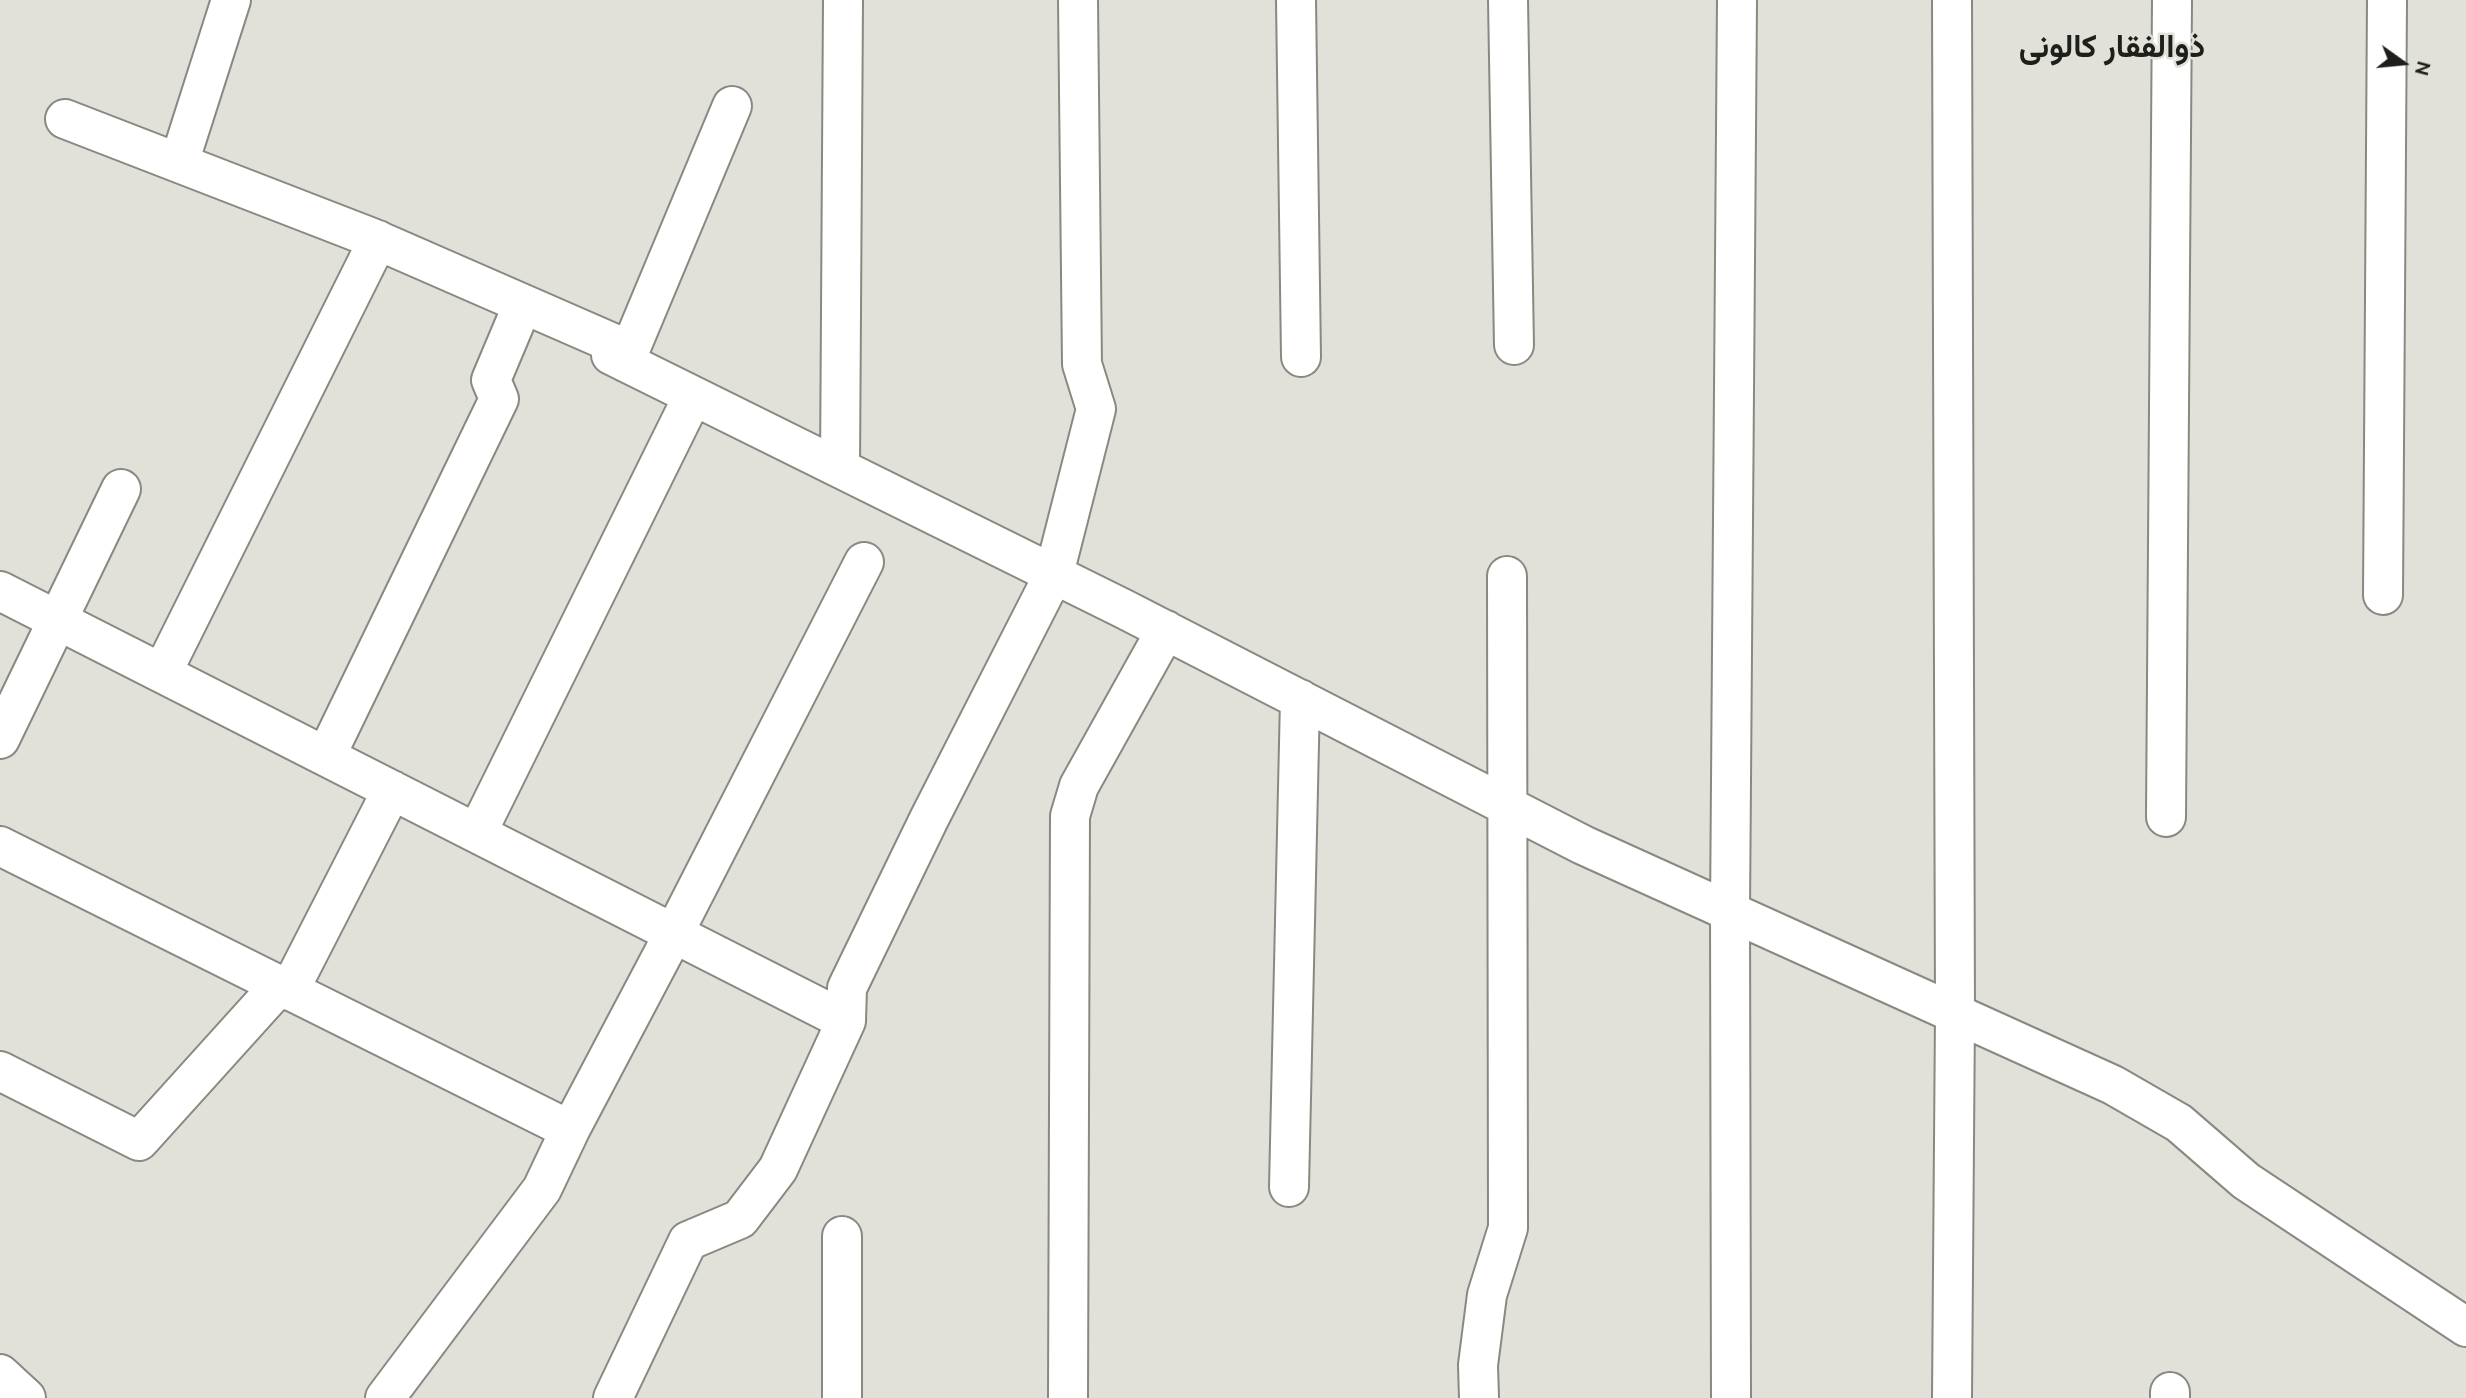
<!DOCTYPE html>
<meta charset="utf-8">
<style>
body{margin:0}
#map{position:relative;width:2466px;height:1398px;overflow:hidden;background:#e1e1d9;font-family:Ubuntu,sans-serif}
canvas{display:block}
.north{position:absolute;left:2368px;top:28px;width:70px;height:70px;-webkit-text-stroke:5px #e1e1d9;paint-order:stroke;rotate:105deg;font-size:19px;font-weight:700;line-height:28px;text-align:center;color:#1e1e1b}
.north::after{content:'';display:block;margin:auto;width:24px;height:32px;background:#1e1e1b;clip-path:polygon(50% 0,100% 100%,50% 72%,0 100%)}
</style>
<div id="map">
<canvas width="2466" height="1398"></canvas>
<div class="north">N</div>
</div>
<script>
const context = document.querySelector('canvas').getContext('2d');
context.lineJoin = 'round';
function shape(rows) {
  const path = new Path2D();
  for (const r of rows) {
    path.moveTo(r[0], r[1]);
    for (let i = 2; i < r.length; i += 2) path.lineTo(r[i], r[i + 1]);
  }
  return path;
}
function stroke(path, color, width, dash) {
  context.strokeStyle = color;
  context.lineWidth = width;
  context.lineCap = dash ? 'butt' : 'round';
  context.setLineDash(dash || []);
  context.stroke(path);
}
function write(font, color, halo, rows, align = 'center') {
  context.font = font + ' Ubuntu,Vazirmatn,sans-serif';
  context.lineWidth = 5;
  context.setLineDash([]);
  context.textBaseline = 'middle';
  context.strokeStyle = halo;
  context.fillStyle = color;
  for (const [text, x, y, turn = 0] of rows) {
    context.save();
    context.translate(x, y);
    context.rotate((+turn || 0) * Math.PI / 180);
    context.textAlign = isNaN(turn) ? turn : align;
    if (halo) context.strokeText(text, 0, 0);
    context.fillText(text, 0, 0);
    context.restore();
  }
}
const minor = shape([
 [1296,0,1301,357],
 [1508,0,1514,345],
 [1952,0,1955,1013,1952,1398],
 [65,119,370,237,615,344,611,355,1124,609,1583,845,2113,1085,2179,1123,2246,1181,2466,1327],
 [179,163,231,0],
 [625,362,732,106],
 [840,468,843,0],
 [0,591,846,1021],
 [2383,595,2387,0],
 [162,673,378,240],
 [0,739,121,489],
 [326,756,499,399,491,380,523,304],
 [2166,817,2172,0],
 [477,833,693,396],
 [0,846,570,1130],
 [289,991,392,790],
 [0,1071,139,1141,279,986],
 [1289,1187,1300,699],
 [2170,1392,2170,1398],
 [385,1398,542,1189,570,1130,674,933,864,562],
 [613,1398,688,1241,740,1219,778,1169,846,1021,847,988,929,819,1054,574,1096,409,1082,364,1078,0],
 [842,1398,842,1236],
 [1068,1398,1070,816,1079,786,1166,630],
 [1479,1398,1478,1365,1487,1295,1508,1228,1507,576],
 [1731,1398,1730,911,1737,0]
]);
const primary = shape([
 [0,1374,26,1398]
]);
stroke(minor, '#898881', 42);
stroke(primary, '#898881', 42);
stroke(minor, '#fff', 38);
stroke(primary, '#fff', 38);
write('bold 32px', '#1e1e1b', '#e1e1d9', [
 ["ذوالفقار کالونی",2112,46]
]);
</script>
